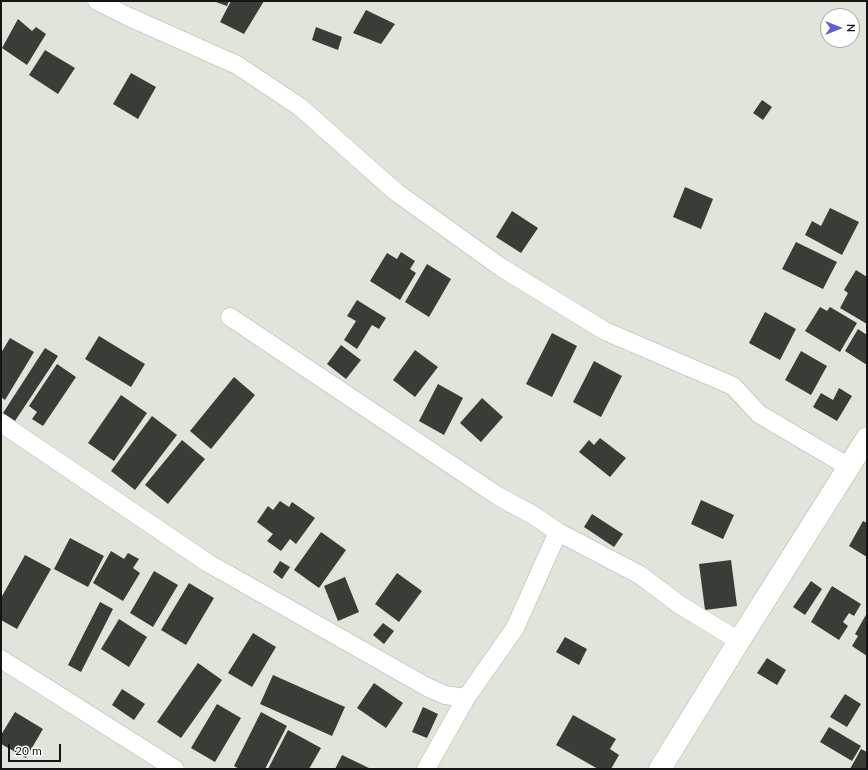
<!DOCTYPE html>
<style>
body{margin:0}
#map{position:relative;width:868px;height:770px;overflow:hidden;background:#e0e5db;font-family:Lato,sans-serif}
canvas{display:block}
.frame{position:absolute;inset:0;border:2px solid #151613;pointer-events:none}
.north{position:absolute;left:820px;top:8px;width:40px;height:40px;box-sizing:border-box;background:#fff;border:1px solid #a1a2a1;border-radius:50%;rotate:90deg;font-size:11px;font-weight:700;line-height:16px;text-align:center;color:#151613}
.north::after{content:'';display:block;margin:auto;width:14px;height:18px;background:#5e5ed6;clip-path:polygon(50% 0,100% 100%,50% 72%,0 100%)}
.scale{position:absolute;left:8px;top:744px;width:53px;height:18px;box-sizing:border-box;border:2px solid #151613;border-top:0;padding-left:5px;font-size:12px;line-height:14px;white-space:nowrap;color:#151613;-webkit-text-stroke:3px #fff;paint-order:stroke}
</style>
<div id="map">
<canvas width="868" height="770"></canvas>
<div class="frame"></div>
<div class="north">N</div>
<div class="scale">20 m</div>
</div>
<script>
const context = document.querySelector('canvas').getContext('2d');
context.lineJoin = 'round';
function paint(path, color) {
  context.fillStyle = color;
  context.fill(path, 'evenodd');
}
function shape(rows) {
  const path = new Path2D();
  for (const r of rows) {
    path.moveTo(r[0], r[1]);
    for (let i = 2; i < r.length; i += 2) path.lineTo(r[i], r[i + 1]);
  }
  return path;
}
function stroke(path, color, width, dash) {
  context.strokeStyle = color;
  context.lineWidth = width;
  context.lineCap = dash ? 'butt' : 'round';
  context.setLineDash(dash || []);
  context.stroke(path);
}
paint(shape([
 [213,1,229,1,227,6],
 [231,1,264,1,244,34,220,22],
 [366,10,395,24,381,44,353,33],
 [18,19,32,31,36,27,46,34,27,65,2,48],
 [316,27,342,37,338,50,312,40],
 [45,50,75,68,58,94,29,75],
 [131,73,156,87,138,119,113,104],
 [762,100,772,107,763,120,753,113],
 [685,187,713,199,701,229,673,217],
 [830,208,859,222,842,255,805,235,812,221,821,226],
 [512,211,538,228,521,253,496,237],
 [796,242,837,262,823,289,782,269],
 [401,252,415,261,410,269,416,273,400,300,370,281,387,253,397,259],
 [427,264,451,279,429,317,405,302],
 [856,270,867,277,867,324,840,308,848,293,844,290],
 [357,300,386,318,379,329,372,325,357,349,344,340,356,321,347,316],
 [820,307,827,311,830,307,857,323,840,352,805,331],
 [765,312,796,329,780,360,749,343],
 [858,329,867,335,867,365,845,351],
 [552,333,577,346,552,397,526,384],
 [99,336,145,364,131,387,85,359],
 [10,338,34,352,5,400,1,397,1,353],
 [341,345,361,360,346,379,327,364],
 [45,348,58,356,15,421,3,413],
 [415,350,438,367,415,397,393,380],
 [801,351,827,366,811,395,785,380],
 [594,361,622,376,601,417,573,402],
 [57,364,76,377,43,426,32,419,37,412,29,406],
 [234,377,255,395,211,449,190,431],
 [438,384,463,398,444,435,419,421],
 [839,388,852,396,837,421,813,407,821,393,833,400],
 [121,395,147,413,114,461,88,443],
 [482,398,503,417,481,442,460,423],
 [152,416,177,435,135,490,111,471],
 [600,438,626,458,610,477,579,452,589,440,594,445],
 [182,440,205,459,168,504,145,485],
 [701,500,734,515,723,539,691,524],
 [280,501,289,507,292,502,315,518,296,544,290,539,281,551,267,541,273,534,257,522,268,506,273,510],
 [592,514,623,534,614,547,584,527],
 [863,521,867,523,867,557,849,546],
 [321,532,346,550,319,588,294,570],
 [70,538,104,556,88,587,54,569],
 [111,551,124,559,128,553,139,559,133,568,140,573,123,601,93,583],
 [25,555,51,569,17,629,1,620,1,598],
 [731,560,737,606,705,610,699,564],
 [280,561,290,567,282,579,273,572],
 [154,571,178,585,153,627,130,613],
 [397,573,422,591,399,622,375,604],
 [345,577,359,612,338,621,324,586],
 [811,581,822,589,805,615,793,607],
 [189,583,214,598,186,645,161,630],
 [832,586,861,604,854,616,849,613,843,622,848,626,839,640,811,622],
 [100,602,113,609,81,672,68,665],
 [867,613,867,656,852,646,858,636,855,634],
 [119,619,147,637,129,667,101,649],
 [383,623,394,631,384,644,373,635],
 [253,633,276,647,252,687,228,673],
 [565,637,587,649,579,665,556,652],
 [767,658,786,670,777,685,757,673],
 [198,663,222,680,181,738,157,722],
 [273,675,345,707,332,736,260,704],
 [374,683,403,703,386,728,357,708],
 [122,689,145,704,134,720,112,705],
 [845,694,861,704,847,727,830,717],
 [217,704,241,718,215,762,191,748],
 [423,707,438,714,427,738,412,732],
 [15,712,43,729,26,758,1,744,1,735],
 [261,712,287,726,265,769,239,769,234,766],
 [573,715,616,739,610,749,619,755,611,769,598,769,556,745],
 [829,727,861,746,852,761,820,742],
 [288,730,321,748,309,769,268,769],
 [861,749,867,752,867,769,850,769],
 [342,755,371,769,335,769]
]), '#383d35');
const street = shape([
 [97,1,127,16,237,65,300,107,396,192,502,268,605,331,733,386,759,414,849,467],
 [230,317,498,496,533,515,558,532,640,575,680,605,739,641],
 [1,423,208,563,427,687,445,695,466,698],
 [1,659,175,769],
 [426,769,466,698,515,628,558,532]
]);
const secondary = shape([
 [660,769,739,641,867,438]
]);
stroke(street, '#aeb3aa', 19);
stroke(secondary, '#aeb3aa', 23);
stroke(street, '#fff', 18);
stroke(secondary, '#fff', 22);
</script>
